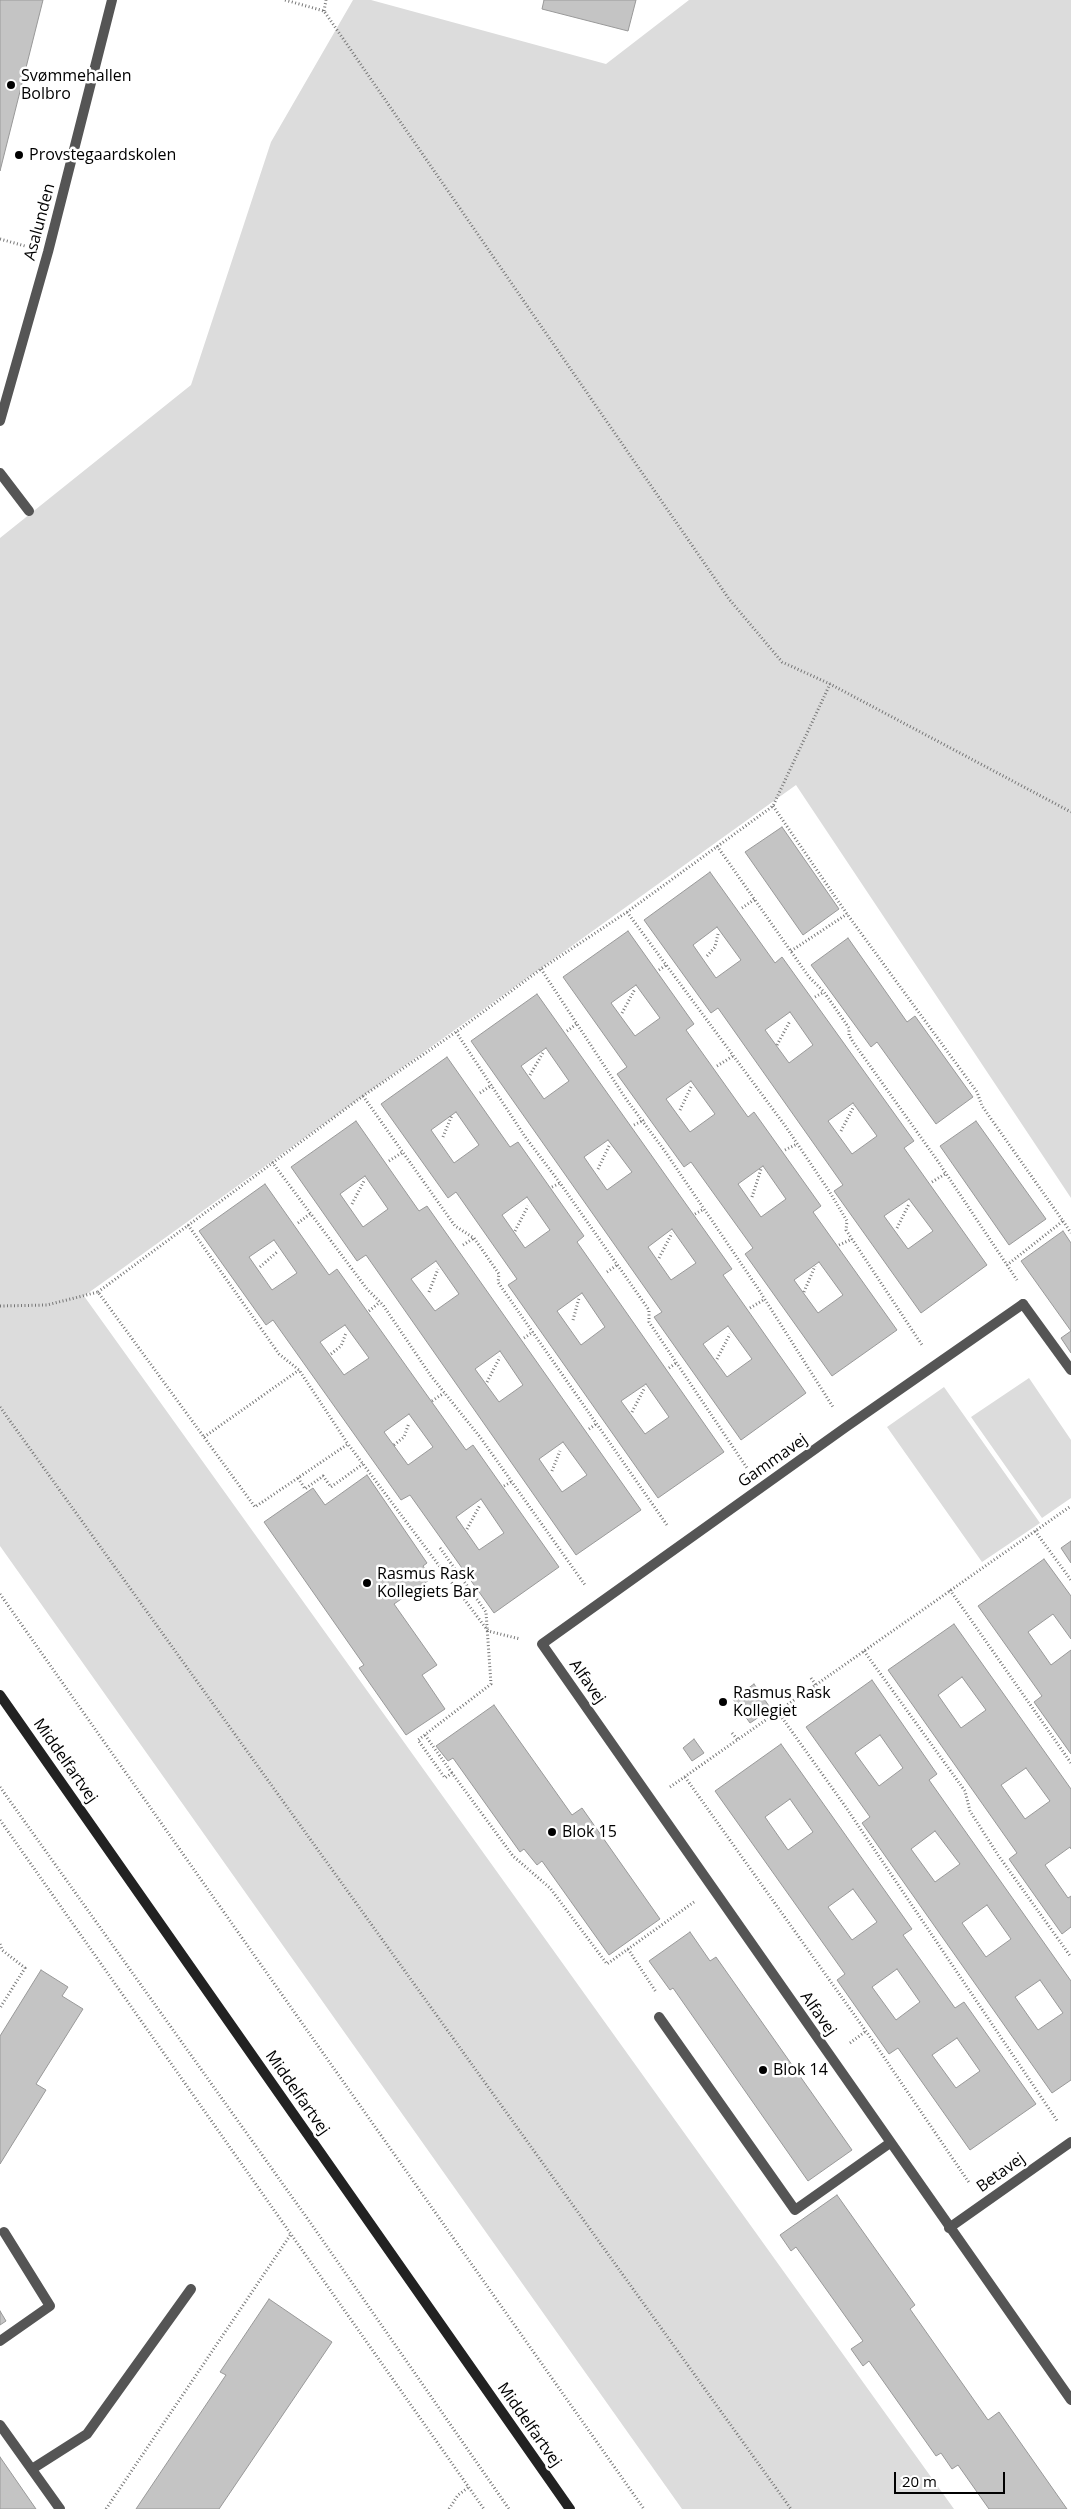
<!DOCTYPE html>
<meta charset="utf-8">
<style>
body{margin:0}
#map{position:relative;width:1071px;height:2509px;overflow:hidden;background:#fff;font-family:"Open Sans",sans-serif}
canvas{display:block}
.scale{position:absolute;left:894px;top:2472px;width:111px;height:22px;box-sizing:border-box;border:2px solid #000;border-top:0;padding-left:6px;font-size:15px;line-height:18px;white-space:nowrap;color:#000;-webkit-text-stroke:4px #fff;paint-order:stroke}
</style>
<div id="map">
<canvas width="1071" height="2509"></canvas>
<div class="scale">20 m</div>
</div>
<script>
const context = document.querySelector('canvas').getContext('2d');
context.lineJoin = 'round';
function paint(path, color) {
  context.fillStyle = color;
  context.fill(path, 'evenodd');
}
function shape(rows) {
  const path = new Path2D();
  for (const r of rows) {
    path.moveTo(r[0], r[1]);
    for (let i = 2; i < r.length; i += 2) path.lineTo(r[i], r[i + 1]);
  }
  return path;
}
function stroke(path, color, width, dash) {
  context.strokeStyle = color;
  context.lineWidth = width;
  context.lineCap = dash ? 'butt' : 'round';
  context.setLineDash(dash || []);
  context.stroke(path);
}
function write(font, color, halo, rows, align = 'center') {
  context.font = font + ' "Open Sans",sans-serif';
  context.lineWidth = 5;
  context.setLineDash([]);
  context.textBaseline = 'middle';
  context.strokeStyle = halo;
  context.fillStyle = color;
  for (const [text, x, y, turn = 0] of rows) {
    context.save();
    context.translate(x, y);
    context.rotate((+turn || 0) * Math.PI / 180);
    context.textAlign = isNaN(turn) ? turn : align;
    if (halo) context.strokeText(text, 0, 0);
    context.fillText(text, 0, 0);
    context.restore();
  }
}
paint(shape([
 [353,0,371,0,606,64,689,0,1071,0,1071,1198,796,785,84,1296,954,2509,682,2509,0,1546,0,538,191,385,271,142],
 [1029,1378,1071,1440,1071,1498,1042,1518,971,1417],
 [944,1387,1040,1523,982,1562,887,1427]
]), '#dcdcdc');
const building = shape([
 [0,0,43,0,0,171,0,0],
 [544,0,636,0,628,31,542,9,544,0],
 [782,827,839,909,803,935,745,852,782,827],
 [710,872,775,963,782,957,914,1141,904,1148,987,1265,921,1313,834,1191,843,1185,718,1008,711,1013,644,920,710,872],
 [717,927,741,960,716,978,693,945,717,927],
 [790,1012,813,1045,789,1063,765,1030,790,1012],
 [853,1103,877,1136,852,1154,828,1121,853,1103],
 [909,1199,933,1231,908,1249,884,1216,909,1199],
 [628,931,694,1024,686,1030,748,1117,754,1112,821,1206,813,1212,897,1330,832,1376,745,1254,753,1248,691,1162,684,1167,617,1074,627,1067,563,977,628,931],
 [636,985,660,1018,635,1036,611,1003,636,985],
 [691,1081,715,1114,690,1132,666,1099,691,1081],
 [763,1166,786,1199,761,1217,738,1184,763,1166],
 [819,1262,843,1295,818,1313,794,1280,819,1262],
 [848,938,907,1022,915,1016,973,1097,936,1124,877,1042,871,1047,811,965,848,938],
 [537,994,732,1269,723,1275,806,1393,741,1440,654,1317,662,1312,471,1041,537,994],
 [546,1048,569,1081,544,1099,521,1066,546,1048],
 [608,1140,632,1172,607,1190,584,1157,608,1140],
 [672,1229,696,1263,671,1280,648,1247,672,1229],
 [728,1326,752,1359,727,1377,703,1344,728,1326],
 [447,1057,510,1147,518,1142,584,1236,577,1242,724,1452,658,1498,508,1285,517,1279,456,1192,448,1198,381,1104,447,1057],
 [456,1112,479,1145,454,1163,431,1130,456,1112],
 [527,1197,550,1230,525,1248,502,1215,527,1197],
 [582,1293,605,1327,581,1345,557,1311,582,1293],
 [646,1384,669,1417,645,1434,621,1401,646,1384],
 [356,1121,419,1211,427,1206,641,1510,576,1555,366,1255,357,1261,291,1167,356,1121],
 [365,1176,388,1209,363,1227,340,1194,365,1176],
 [436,1261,459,1294,435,1311,411,1279,436,1261],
 [500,1351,523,1385,499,1402,475,1369,500,1351],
 [563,1442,587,1475,562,1492,539,1459,563,1442],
 [976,1121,1046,1219,1009,1245,940,1146,976,1121],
 [265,1184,329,1275,337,1269,466,1450,473,1445,559,1567,494,1613,410,1495,401,1500,273,1320,266,1325,199,1231,265,1184],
 [274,1240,297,1273,272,1290,249,1257,274,1240],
 [345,1325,369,1358,344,1375,320,1342,345,1325],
 [409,1414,433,1447,408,1465,384,1432,409,1414],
 [481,1499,504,1533,479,1550,456,1517,481,1499],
 [1063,1231,1071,1243,1071,1353,1061,1338,1071,1331,1021,1261,1063,1231],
 [367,1475,427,1563,423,1566,432,1578,394,1604,437,1665,422,1675,445,1709,406,1735,359,1668,364,1665,264,1522,313,1488,325,1505,367,1475],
 [1071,1541,1071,1563,1061,1548,1071,1541],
 [1044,1559,1071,1596,1071,1639,1053,1614,1028,1632,1051,1665,1071,1650,1071,1754,1034,1702,1042,1696,978,1606,1044,1559],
 [954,1624,1071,1789,1071,1849,1070,1847,1045,1865,1068,1898,1071,1896,1071,1927,1062,1934,1009,1859,1017,1853,888,1670,954,1624],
 [962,1677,986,1710,961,1728,938,1695,962,1677],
 [1026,1768,1050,1801,1025,1819,1001,1785,1026,1768],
 [872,1680,937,1774,929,1780,1071,1981,1071,2080,1052,2093,862,1823,870,1817,806,1727,872,1680],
 [880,1735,903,1768,879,1786,855,1753,880,1735],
 [935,1831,960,1864,935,1882,911,1849,935,1831],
 [987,1905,1011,1939,986,1957,962,1923,987,1905],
 [1040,1980,1063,2013,1038,2030,1015,1997,1040,1980],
 [754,1684,771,1709,750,1723,733,1699,754,1684],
 [494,1705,572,1815,582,1808,660,1919,609,1955,542,1861,537,1865,524,1849,520,1852,453,1758,448,1761,436,1746,494,1705],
 [694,1739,704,1753,692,1761,683,1748,694,1739],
 [781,1744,912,1929,903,1935,955,2008,964,2002,1036,2104,970,2150,898,2048,889,2054,837,1980,845,1974,715,1791,781,1744],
 [790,1799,813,1832,788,1850,765,1817,790,1799],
 [853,1889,877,1922,852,1940,828,1907,853,1889],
 [897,1969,920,2002,896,2020,872,1987,897,1969],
 [957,2038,980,2071,956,2088,932,2055,957,2038],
 [690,1932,710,1961,716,1957,852,2150,808,2181,673,1988,670,1990,649,1961,690,1932],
 [41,1970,68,1987,62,1996,83,2009,36,2084,46,2090,0,2164,0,2036,41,1970],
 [837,2195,915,2305,910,2309,988,2420,999,2412,1067,2509,989,2509,958,2465,952,2469,941,2453,936,2456,869,2361,863,2366,851,2349,863,2341,796,2247,791,2251,780,2235,837,2195],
 [269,2299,332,2342,219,2509,136,2509,226,2375,220,2372,269,2299],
 [0,2311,6,2321,0,2325,0,2311],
 [0,2457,36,2509,0,2509,0,2457]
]);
paint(building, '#c4c4c4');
stroke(building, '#999', 1);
stroke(shape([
 [285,0,324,11,729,599,782,662,830,684,1071,812],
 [324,11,326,0],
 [0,239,25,246],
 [773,806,847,914,977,1092,982,1106,1063,1221,1007,1265],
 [717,846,809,977,824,992,849,1028,849,1035,853,1042,937,1160,1017,1280],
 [742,908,755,899],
 [627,912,786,1127,829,1191,847,1221,846,1230,922,1345],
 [791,951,847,914],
 [707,956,715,947,718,934],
 [541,969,626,1099,664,1150,757,1287,833,1407],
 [659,970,666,965],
 [815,997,824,992],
 [622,1013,635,989],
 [567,1031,578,1023],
 [456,1032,526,1138,560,1183,649,1310,649,1322,747,1468],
 [777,1045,790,1021],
 [717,1066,733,1056],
 [530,1075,544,1051],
 [480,1093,492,1085],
 [363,1096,455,1226,474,1238,499,1274,498,1282,502,1288,667,1525],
 [680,1110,692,1085],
 [634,1125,644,1120],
 [841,1131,854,1106],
 [443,1137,452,1115],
 [785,1150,797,1144],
 [389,1161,403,1152],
 [272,1162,367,1289,383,1305,431,1376,480,1437,585,1585],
 [598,1169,610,1144],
 [932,1182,945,1174],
 [552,1187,560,1183],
 [752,1197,761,1169],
 [352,1204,365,1179],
 [695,1214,704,1209],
 [1063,1221,1071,1233],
 [298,1223,311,1213],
 [188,1225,279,1354,299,1370,348,1444],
 [897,1228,909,1204],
 [515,1231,528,1206],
 [463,1245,474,1238],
 [839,1245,852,1239],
 [659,1258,672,1233],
 [260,1267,277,1252],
 [607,1272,617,1265],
 [98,1292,363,1096,456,1032,541,969,627,912,773,806,830,684],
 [429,1292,438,1269],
 [804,1292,815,1266],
 [0,1306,47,1305,98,1292,255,1507,348,1444,488,1631,520,1639],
 [750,1308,765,1299],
 [369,1311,380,1302],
 [573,1320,579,1298],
 [524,1338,533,1332],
 [331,1354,341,1346,346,1333],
 [717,1359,730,1334],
 [669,1368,676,1363],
 [487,1382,500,1357],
 [432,1401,444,1393],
 [0,1407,791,2509],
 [632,1412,645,1387],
 [589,1429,596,1424],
 [204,1437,299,1370],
 [394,1445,404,1437,409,1423],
 [552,1471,560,1451],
 [298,1478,305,1489,323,1476,331,1487,363,1464],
 [504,1486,511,1482],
 [467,1529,480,1505],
 [1035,1531,1071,1580],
 [440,1548,486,1612,491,1684,418,1740,445,1778,452,1773,513,1856,550,1888,607,1964,694,1902],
 [950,1590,1071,1763],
 [0,1594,644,2509],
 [864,1651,965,1791,970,1811,998,1855,1071,1957],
 [811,1678,816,1685],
 [778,1712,845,1806,1058,2122],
 [732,1733,738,1740],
 [425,1735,452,1773],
 [685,1777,875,2044,970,2184],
 [0,1787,312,2225,509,2509],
 [670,1787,1071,1506],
 [0,1820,484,2509],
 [0,1944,2,1950,25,1968,0,2008],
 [628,1949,656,1992],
 [850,2043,866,2031],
 [106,2509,291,2234],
 [449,2509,458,2495,469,2487]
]), '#777', 3, [1, 2.5]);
stroke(shape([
 [0,421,48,252,112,0],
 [0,473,29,511],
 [1023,1304,1071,1370],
 [659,2017,795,2210,890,2143],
 [949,2228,1071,2142],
 [0,2341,50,2306,4,2232],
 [32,2469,87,2434,191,2289]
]), '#555', 10);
stroke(shape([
 [1023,1304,846,1427,542,1644,1071,2400],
 [0,2425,60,2509]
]), '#555', 10);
stroke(shape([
 [0,1695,570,2509]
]), '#222', 10);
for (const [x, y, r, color] of [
 [11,85,5,"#000"],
 [19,155,5,"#000"],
 [367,1583,5,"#000"],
 [723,1702,5,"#000"],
 [552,1832,5,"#000"],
 [763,2070,5,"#000"]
]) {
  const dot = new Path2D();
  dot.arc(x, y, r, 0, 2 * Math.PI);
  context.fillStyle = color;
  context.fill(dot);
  stroke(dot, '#fff', 2);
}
write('16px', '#000', '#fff', [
 ["Svømmehallen",21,76],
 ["Bolbro",21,94],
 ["Provstegaardskolen",29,155],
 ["Rasmus Rask",377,1574],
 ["Kollegiets Bar",377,1592],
 ["Rasmus Rask",733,1693],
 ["Kollegiet",733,1711],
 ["Blok 15",562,1832],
 ["Blok 14",773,2070]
], 'left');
write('16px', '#000', '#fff', [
 ["Asalunden",40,222,-75],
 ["Gammavej",773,1461,-35],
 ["Alfavej",587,1682,55],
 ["Middelfartvej",65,1761,55],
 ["Alfavej",818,2014,55],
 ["Middelfartvej",297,2093,55],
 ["Betavej",1001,2173,-36],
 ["Middelfartvej",529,2425,55]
]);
</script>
